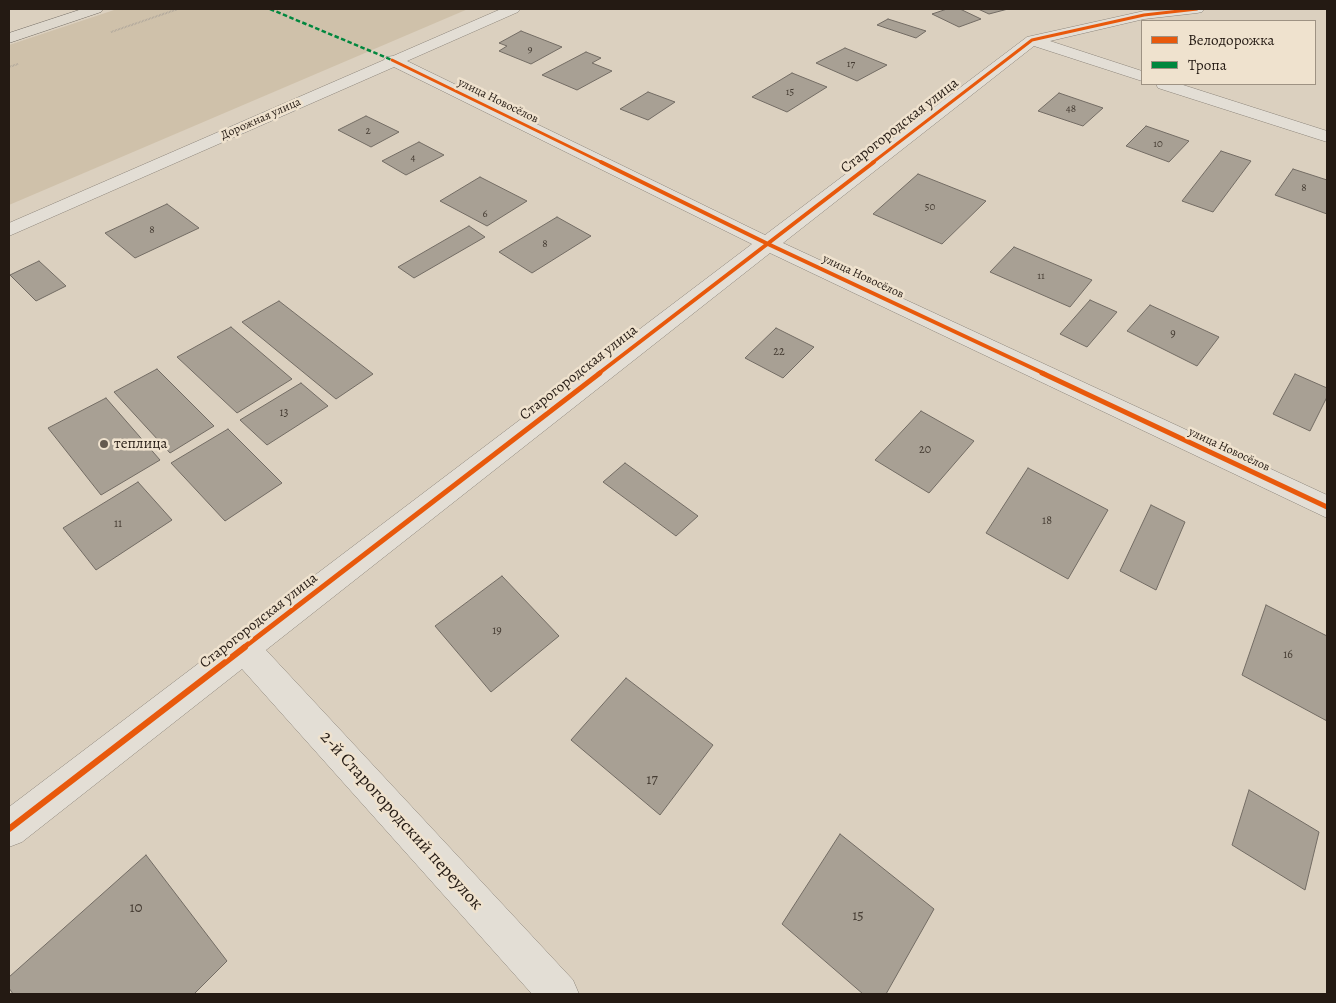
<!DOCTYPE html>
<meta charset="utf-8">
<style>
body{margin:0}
#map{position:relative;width:1336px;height:1003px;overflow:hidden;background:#dbd0bf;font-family:Alegreya,serif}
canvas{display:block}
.frame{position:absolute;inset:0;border:10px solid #241a13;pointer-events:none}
.legend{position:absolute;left:1141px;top:20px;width:175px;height:65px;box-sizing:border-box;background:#efe2ce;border:1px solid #9e9283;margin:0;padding:6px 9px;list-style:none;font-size:15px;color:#241a13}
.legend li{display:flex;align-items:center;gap:10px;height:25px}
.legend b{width:25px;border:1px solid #9e9283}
</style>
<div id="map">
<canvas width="1336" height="1003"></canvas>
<div class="frame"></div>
<ul class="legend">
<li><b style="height:6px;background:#e8590c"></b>Велодорожка</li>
<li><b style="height:6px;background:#00873e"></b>Тропа</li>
</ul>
</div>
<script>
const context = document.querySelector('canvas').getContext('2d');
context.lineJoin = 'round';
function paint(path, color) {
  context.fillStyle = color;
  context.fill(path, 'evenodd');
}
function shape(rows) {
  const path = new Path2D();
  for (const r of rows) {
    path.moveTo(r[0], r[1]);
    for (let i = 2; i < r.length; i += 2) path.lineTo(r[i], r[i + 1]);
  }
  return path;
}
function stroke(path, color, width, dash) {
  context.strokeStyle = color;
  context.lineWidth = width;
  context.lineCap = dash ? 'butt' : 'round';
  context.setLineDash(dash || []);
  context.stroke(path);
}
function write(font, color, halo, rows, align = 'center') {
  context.font = font + ' Alegreya,serif';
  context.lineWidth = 5;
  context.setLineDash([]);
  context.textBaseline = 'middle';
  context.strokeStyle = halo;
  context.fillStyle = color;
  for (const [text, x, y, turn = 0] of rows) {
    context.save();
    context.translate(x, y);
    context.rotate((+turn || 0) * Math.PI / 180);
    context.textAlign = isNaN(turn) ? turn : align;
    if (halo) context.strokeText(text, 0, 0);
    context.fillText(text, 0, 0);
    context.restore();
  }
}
paint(shape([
 [117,9,468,9,9,205,9,45]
]), '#cfc1aa');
const building = shape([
 [947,9,960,9,981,19,959,27,932,14,947,9],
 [978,9,1008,9,989,14,978,9],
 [888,19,926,31,916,38,877,25,888,19],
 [521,31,562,47,531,64,499,51,507,46,499,43,521,31],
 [845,48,887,65,857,81,816,63,845,48],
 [586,52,601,58,592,63,612,71,577,90,542,75,586,52],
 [792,73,827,87,787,112,752,97,792,73],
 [648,92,675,102,648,120,620,109,648,92],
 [1059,93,1103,108,1083,126,1038,111,1059,93],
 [366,116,399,132,371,147,338,130,366,116],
 [1146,126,1189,141,1169,162,1126,146,1146,126],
 [419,142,444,155,406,175,382,161,419,142],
 [1221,151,1251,161,1213,212,1182,201,1221,151],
 [1293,169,1327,180,1327,214,1275,195,1293,169],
 [918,174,986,201,942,244,873,214,918,174],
 [480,177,527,201,487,226,440,201,480,177],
 [167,204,199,228,135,258,105,233,167,204],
 [557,217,591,236,532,273,499,252,557,217],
 [469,226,485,237,414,278,398,267,469,226],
 [1014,247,1092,280,1070,307,990,272,1014,247],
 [39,261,66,286,36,301,10,275,39,261],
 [1090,300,1117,312,1087,347,1060,334,1090,300],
 [279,301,373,374,336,399,242,322,279,301],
 [1150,305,1219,337,1197,366,1127,331,1150,305],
 [231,327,292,379,237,413,177,357,231,327],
 [776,328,814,347,783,378,745,358,776,328],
 [157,369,214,426,170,453,114,392,157,369],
 [1295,374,1327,388,1327,397,1310,431,1273,414,1295,374],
 [301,383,328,406,267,445,240,420,301,383],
 [106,398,160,460,101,495,48,428,106,398],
 [921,411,974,441,929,493,875,460,921,411],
 [228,429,282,483,225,521,171,463,228,429],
 [625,463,698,516,676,536,603,482,625,463],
 [1028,468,1108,510,1068,579,986,533,1028,468],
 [138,482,172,520,96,570,63,528,138,482],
 [1151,505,1185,522,1156,590,1120,571,1151,505],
 [502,576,559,636,491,692,435,626,502,576],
 [1266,605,1327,636,1327,721,1242,675,1266,605],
 [626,678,713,745,660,815,571,740,626,678],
 [1249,790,1319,832,1305,890,1232,845,1249,790],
 [840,834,934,909,886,994,863,994,782,924,840,834],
 [146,855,227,961,194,994,13,994,9,988,9,977,146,855]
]);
paint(building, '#a8a094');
stroke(building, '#736c64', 1);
const minor = shape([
 [501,9,520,9,518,12,407,61,765,235,1027,37,1144,11,1204,9,1202,12,1197,13,1144,19,1050,41,1142,71,1142,81,1034,46,783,243,1327,495,1327,518,770,253,266,650,573,980,579,994,532,994,242,669,22,842,9,847,9,807,752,244,394,67,9,236,9,223,384,60,386,57,393,56,501,9],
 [1156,84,1180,84,1327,131,1327,142,1158,88,1156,84]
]);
const primary = shape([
 [82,9,103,9,101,12,9,43,9,33,82,9]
]);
stroke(minor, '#8d857b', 1);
stroke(primary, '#736c64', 1);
stroke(shape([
 [111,32,178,9],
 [9,67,18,64]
]), '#a09a94', 2, [0.5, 1]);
paint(minor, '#e3ded5');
paint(primary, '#ded8cd');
stroke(shape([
 [270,9,392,60]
]), '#00873e', 2.5, [4.5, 2.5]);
stroke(shape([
 [392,60,603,163],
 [872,163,1032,40,1144,15,1197,9]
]), '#e8590c', 3);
stroke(shape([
 [601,162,768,244,1045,374],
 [598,374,874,162]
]), '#e8590c', 4);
stroke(shape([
 [1042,373,1327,507],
 [243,648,600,373]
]), '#e8590c', 5);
stroke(shape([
 [9,829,245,647]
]), '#e8590c', 6);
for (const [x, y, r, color] of [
 [104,444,5,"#645a4f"]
]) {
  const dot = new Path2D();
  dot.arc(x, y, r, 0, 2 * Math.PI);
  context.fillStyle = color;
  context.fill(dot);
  stroke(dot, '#efe2ce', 2);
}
write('11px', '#453c33', null, [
 ["9",530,49],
 ["17",851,64],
 ["15",790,92],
 ["48",1071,109],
 ["2",368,131],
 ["10",1158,144],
 ["4",413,158],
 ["8",1304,188],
 ["50",930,207],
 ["6",485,214],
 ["8",152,230],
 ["8",545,244],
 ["11",1041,276]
]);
write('12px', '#241a13', '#efe2ce', [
 ["улица Новосёлов",498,101,26],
 ["Дорожная улица",261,119,-24],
 ["улица Новосёлов",863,277,25],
 ["улица Новосёлов",1229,450,25]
]);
write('12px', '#453c33', null, [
 ["9",1173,334],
 ["22",779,352],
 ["13",284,413],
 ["20",925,450],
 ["18",1047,521],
 ["11",118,524],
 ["19",497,631],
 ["16",1288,655]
]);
write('15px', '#241a13', '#efe2ce', [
 ["Старогородская улица",900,126,-38],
 ["Старогородская улица",579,373,-38],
 ["Старогородская улица",259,621,-38]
]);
write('15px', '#241a13', '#efe2ce', [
 ["теплица",114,444]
], 'left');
write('15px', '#453c33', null, [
 ["17",652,780],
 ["10",136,908],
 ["15",858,916]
]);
write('18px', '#241a13', '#efe2ce', [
 ["2-й Старогородский переулок",401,821,48]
]);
</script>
